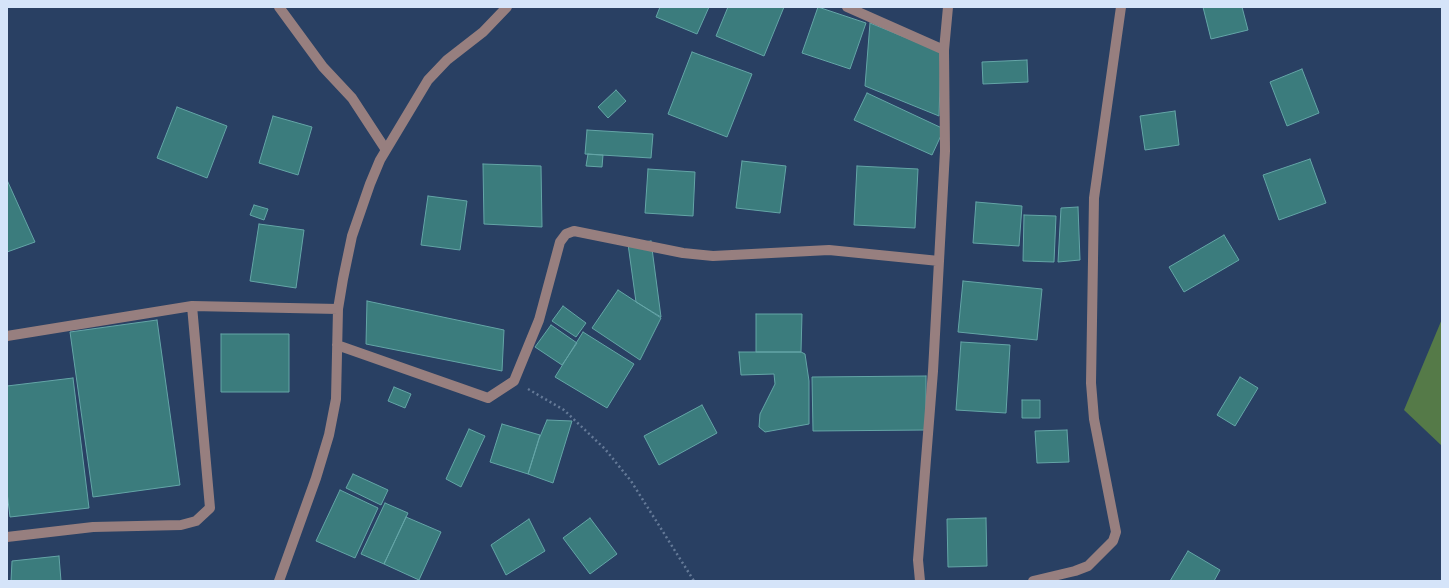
<!DOCTYPE html>
<style>
body{margin:0}
#map{position:relative;width:1449px;height:588px;overflow:hidden;background:#294063;font-family:Quicksand,sans-serif}
canvas{display:block}
.frame{position:absolute;inset:0;border:8px solid #d5e4f9;pointer-events:none}
</style>
<div id="map">
<canvas width="1449" height="588"></canvas>
<div class="frame"></div>
</div>
<script>
const context = document.querySelector('canvas').getContext('2d');
context.lineJoin = 'round';
function paint(path, color) {
  context.fillStyle = color;
  context.fill(path, 'evenodd');
}
function shape(rows) {
  const path = new Path2D();
  for (const r of rows) {
    path.moveTo(r[0], r[1]);
    for (let i = 2; i < r.length; i += 2) path.lineTo(r[i], r[i + 1]);
  }
  return path;
}
function stroke(path, color, width, dash) {
  context.strokeStyle = color;
  context.lineWidth = width;
  context.lineCap = dash ? 'butt' : 'round';
  context.setLineDash(dash || []);
  context.stroke(path);
}
paint(shape([
 [1442,319,1442,446,1404,410]
]), '#557a48');
const building = shape([
 [660,7,709,7,697,34,656,17,660,7],
 [728,7,784,7,764,56,716,36,728,7],
 [818,7,866,23,850,69,802,53,818,7],
 [1203,7,1242,7,1248,30,1211,39,1203,7],
 [870,23,941,52,939,116,865,86,870,23],
 [692,52,752,74,727,137,668,114,692,52],
 [1027,60,1028,82,983,84,982,62,1027,60],
 [1302,69,1319,113,1287,126,1270,82,1302,69],
 [616,90,626,101,608,118,598,107,616,90],
 [867,93,944,129,932,155,854,120,867,93],
 [177,107,227,126,207,178,157,158,177,107],
 [1175,111,1179,145,1145,150,1140,116,1175,111],
 [273,116,312,127,298,175,259,163,273,116],
 [587,130,653,134,651,158,585,154,587,130],
 [588,154,603,155,602,167,586,166,588,154],
 [1310,159,1326,203,1279,220,1263,175,1310,159],
 [742,161,786,166,780,213,736,208,742,161],
 [483,164,541,166,542,227,484,224,483,164],
 [857,166,918,169,915,228,854,225,857,166],
 [648,169,695,172,693,216,645,213,648,169],
 [7,180,35,242,7,252,7,180],
 [428,196,467,201,460,250,421,245,428,196],
 [976,202,1022,206,1019,246,973,243,976,202],
 [254,205,268,209,264,220,250,215,254,205],
 [1078,207,1080,260,1058,262,1061,208,1078,207],
 [1024,215,1056,216,1054,262,1023,261,1024,215],
 [259,224,304,230,296,288,250,281,259,224],
 [1224,235,1239,260,1184,292,1169,267,1224,235],
 [651,241,661,317,636,302,628,244,651,241],
 [963,281,1042,289,1037,340,958,332,963,281],
 [618,290,661,318,640,360,592,328,618,290],
 [367,301,504,330,502,371,366,344,367,301],
 [563,306,586,323,576,337,552,321,563,306],
 [756,314,802,314,801,352,756,352,756,314],
 [157,320,180,485,93,497,70,332,157,320],
 [551,325,577,343,562,365,535,347,551,325],
 [583,332,634,364,607,408,555,377,583,332],
 [221,334,289,334,289,392,221,392,221,334],
 [961,342,1010,345,1006,413,956,410,961,342],
 [739,352,801,352,805,354,809,381,809,424,765,432,759,427,760,414,775,384,774,374,741,375,739,352],
 [926,376,926,430,813,431,812,377,926,376],
 [1240,377,1258,388,1235,426,1217,415,1240,377],
 [73,378,89,508,10,517,7,492,7,386,73,378],
 [394,387,411,394,405,408,388,401,394,387],
 [1022,400,1040,400,1040,418,1022,418,1022,400],
 [702,405,717,433,659,465,644,436,702,405],
 [547,420,572,421,553,483,528,474,539,439,547,420],
 [502,424,540,435,528,474,490,462,502,424],
 [469,429,485,436,461,487,446,479,469,429],
 [1067,430,1069,462,1037,463,1035,431,1067,430],
 [353,474,388,490,381,505,346,488,353,474],
 [340,490,378,508,355,558,316,541,340,490],
 [385,503,408,513,384,564,361,554,385,503],
 [406,517,441,532,419,580,384,564,406,517],
 [590,518,617,554,590,574,563,538,590,518],
 [986,518,987,566,948,567,947,519,986,518],
 [529,519,545,551,506,575,491,545,529,519],
 [1188,551,1220,570,1214,581,1170,581,1188,551],
 [59,556,61,581,11,581,12,561,59,556]
]);
paint(building, '#3b7c7d');
stroke(building, '#64a5a7', 1);
stroke(shape([
 [528,389,564,410,605,449,631,481,694,581]
]), '#657a98', 2.5, [2, 3]);
stroke(shape([
 [279,7,323,67,352,98,386,150],
 [847,7,944,50,945,151,933,371,918,560,920,581],
 [944,50,948,7],
 [7,336,192,306,338,309],
 [337,345,488,398,514,381,539,320,560,242,566,234,574,231,683,253,713,256,829,250,939,261],
 [7,537,93,527,181,525,196,521,210,508,192,306],
 [279,581,316,478,329,435,336,399,338,309,343,279,352,236,370,184,380,160,428,80,447,60,483,32,507,7],
 [1033,581,1075,571,1088,566,1113,541,1116,532,1094,419,1091,383,1094,198,1121,7]
]), '#977f7f', 10);
</script>
